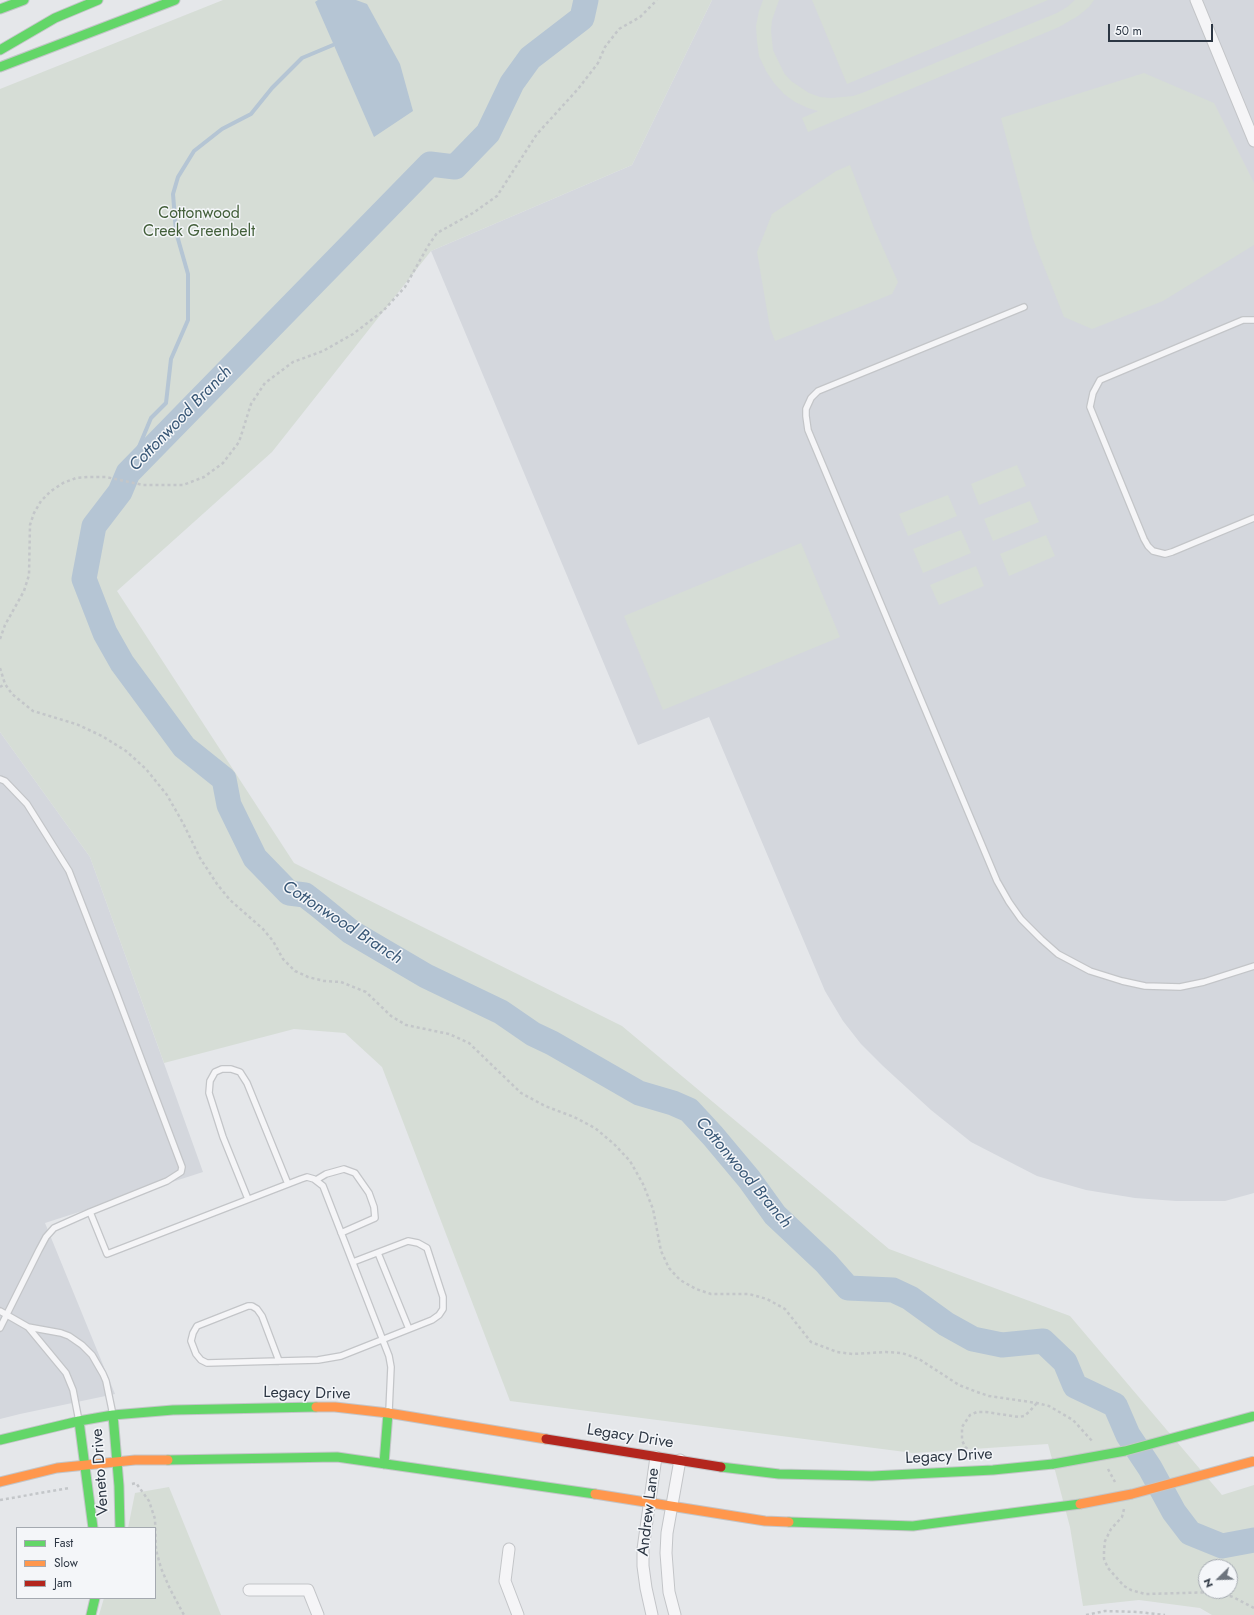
<!DOCTYPE html>
<style>
body{margin:0}
#map{position:relative;width:1254px;height:1615px;overflow:hidden;background:#e5e7ea;font-family:Jost,sans-serif}
canvas{display:block}
.legend{position:absolute;left:16px;top:1527px;width:140px;height:72px;box-sizing:border-box;background:#f4f6f9;border:1px solid #a4a9b0;margin:0;padding:5px 7px;list-style:none;font-size:12px;color:#2c3643}
.legend li{display:flex;align-items:center;gap:8px;height:20px}
.legend b{width:20px;border:1px solid #a4a9b0}
.north{position:absolute;left:1198px;top:1559px;width:40px;height:40px;box-sizing:border-box;background:#f4f6f9;border:1px solid #a4a9b0;border-radius:50%;rotate:247deg;font-size:11px;font-weight:700;line-height:16px;text-align:center;color:#2c3643}
.north::after{content:'';display:block;margin:auto;width:14px;height:18px;background:#6d747d;clip-path:polygon(50% 0,100% 100%,50% 72%,0 100%)}
.scale{position:absolute;left:1108px;top:24px;width:105px;height:18px;box-sizing:border-box;border:2px solid #2c3643;border-top:0;padding-left:5px;font-size:12px;line-height:14px;white-space:nowrap;color:#2c3643;-webkit-text-stroke:3px #f4f6f9;paint-order:stroke}
</style>
<div id="map">
<canvas width="1254" height="1615"></canvas>
<ul class="legend">
<li><b style="height:5px;background:#63d668"></b>Fast</li>
<li><b style="height:5px;background:#ff974d"></b>Slow</li>
<li><b style="height:5px;background:#b3261e"></b>Jam</li>
</ul>
<div class="north">N</div>
<div class="scale">50 m</div>
</div>
<script>
const context = document.querySelector('canvas').getContext('2d');
context.lineJoin = 'round';
function paint(path, color) {
  context.fillStyle = color;
  context.fill(path, 'evenodd');
}
function shape(rows) {
  const path = new Path2D();
  for (const r of rows) {
    path.moveTo(r[0], r[1]);
    for (let i = 2; i < r.length; i += 2) path.lineTo(r[i], r[i + 1]);
  }
  return path;
}
function stroke(path, color, width, dash) {
  context.strokeStyle = color;
  context.lineWidth = width;
  context.lineCap = dash ? 'butt' : 'round';
  context.setLineDash(dash || []);
  context.stroke(path);
}
function write(font, color, halo, rows, align = 'center') {
  context.font = font + ' Jost,sans-serif';
  context.lineWidth = 3;
  context.setLineDash([]);
  context.textBaseline = 'middle';
  context.strokeStyle = halo;
  context.fillStyle = color;
  for (const [text, x, y, turn = 0] of rows) {
    context.save();
    context.translate(x, y);
    context.rotate((+turn || 0) * Math.PI / 180);
    context.textAlign = isNaN(turn) ? turn : align;
    if (halo) context.strokeText(text, 0, 0);
    context.fillText(text, 0, 0);
    context.restore();
  }
}
paint(shape([
 [712,0,1254,0,1254,1193,1225,1201,1176,1201,1135,1198,1086,1190,1037,1176,971,1142,931,1110,883,1066,861,1044,843,1021,825,991,709,717,638,745,431,251,632,165],
 [0,732,90,857,203,1172,45,1223,115,1394,20,1414,0,1419]
]), '#d4d7dd');
paint(shape([
 [223,0,712,0,632,165,431,251,272,452,117,591,294,863,622,1026,889,1249,1070,1316,1222,1495,1254,1485,1254,1615,1212,1615,1200,1608,1139,1600,1083,1606,1070,1527,1048,1444,913,1453,510,1401,382,1067,345,1033,294,1029,164,1063,90,857,0,732,0,89],
 [1206,1567,1230,1567,1230,1591,1206,1591],
 [763,0,779,0,772,20,771,31,773,50,784,73,791,81,809,93,820,97,831,98,853,96,862,93,1057,13,1067,7,1075,0,1094,0,1089,7,1078,16,1059,27,808,132,802,118,818,111,808,108,795,102,784,94,774,83,766,71,759,56,757,41,756,26,759,11],
 [812,0,1048,0,847,84],
 [1144,73,1214,103,1254,183,1254,245,1163,301,1092,329,1064,317,1033,239,1001,118],
 [850,165,874,228,898,282,892,294,775,341,770,328,757,252,772,214,836,171],
 [1017,465,1026,486,979,505,971,484],
 [948,495,957,516,908,536,899,514],
 [1030,501,1039,522,993,541,984,519],
 [961,530,971,553,923,573,913,549],
 [1046,535,1055,556,1009,576,1000,554],
 [801,543,840,637,663,710,624,616],
 [976,566,984,586,939,605,930,585],
 [169,1487,221,1615,99,1615,104,1598,155,1598,155,1528,128,1528,135,1493]
]), '#d6ddd6');
paint(shape([
 [318,0,356,0,367,4,400,64,413,111,374,137,315,2]
]), '#b5c5d4');
stroke(shape([
 [128,473,151,418,166,403,171,359,188,320,188,274,176,232,173,194,178,177,194,151,222,129,251,114,272,88,302,58,333,45]
]), '#b5c5d4', 4);
stroke(shape([
 [586,0,582,18,530,58,512,83,488,133,455,167,430,164,128,473,120,492,94,526,84,579,105,633,122,663,184,747,224,779,229,805,255,858,289,893,305,895,318,905,351,932,426,976,501,1012,533,1034,552,1043,639,1093,673,1103,689,1110,713,1136,749,1179,775,1215,826,1263,848,1288,893,1290,910,1298,946,1324,973,1339,1002,1345,1043,1341,1065,1362,1075,1386,1115,1405,1128,1435,1150,1468,1174,1512,1190,1533,1222,1546,1254,1540]
]), '#b5c5d4', 25);
const lane = shape([
 [1024,307,818,391,811,398,806,409,806,416,808,430,997,881,1009,902,1021,919,1041,939,1058,954,1090,971,1122,981,1145,986,1180,987,1204,982,1254,966],
 [1254,320,1243,320,1100,380,1093,393,1090,407,1144,539,1148,546,1153,551,1165,554,1172,552,1254,518],
 [0,779,5,781,27,804,69,871,116,992,182,1167,181,1172,167,1181,90,1212],
 [316,1180,326,1174,344,1169,355,1173,369,1193,374,1207,375,1218,341,1233],
 [248,1199,223,1137,209,1093,210,1081,215,1072,222,1069,231,1069,240,1072,247,1083,288,1184],
 [378,1253,409,1329],
 [0,1311,28,1327,61,1333,69,1336,82,1345,92,1355,103,1374,106,1381,113,1415],
 [28,1327,66,1373,73,1390,79,1421],
 [0,1328,39,1250,46,1237,54,1228,90,1212,107,1254,301,1179,307,1177,314,1179,323,1186,389,1356,391,1367,389,1411],
 [279,1361,262,1316,257,1309,252,1306,248,1306,197,1326,193,1333,191,1341,196,1354,201,1360,207,1363,279,1361,318,1360,341,1356,432,1320,439,1315,443,1309,443,1297,427,1248,418,1243,408,1241,353,1262]
]);
const street = shape([
 [1196,0,1254,141],
 [509,1549,505,1581,518,1615],
 [249,1590,308,1590,318,1615],
 [652,1615,646,1588,643,1566,643,1549,656,1457],
 [675,1615,669,1592,666,1553,667,1533,680,1460]
]);
const fast = shape([
 [0,9,24,0],
 [0,50,55,18,98,0],
 [0,67,175,0],
 [113,1415,119,1486,120,1528],
 [79,1421,93,1528],
 [0,1440,79,1421,113,1415,173,1410,316,1407],
 [168,1460,337,1457,595,1494],
 [384,1464,388,1413],
 [721,1467,779,1474,872,1476,993,1470,1053,1464],
 [789,1522,913,1526,1080,1504],
 [91,1615,95,1598]
]);
const slow = shape([
 [316,1407,335,1407,388,1413,546,1439],
 [0,1482,57,1468,135,1460,168,1460],
 [595,1494,765,1521,789,1522]
]);
const jam = shape([
 [546,1439,721,1467]
]);
stroke(lane, '#c3c5c8', 8);
stroke(street, '#c3c5c8', 13);
stroke(fast, '#c3c5c8', 11);
stroke(slow, '#c3c5c8', 11);
stroke(jam, '#c3c5c8', 11);
stroke(shape([
 [0,639,5,625,24,591,29,575,30,525,34,513,41,501,51,491,63,483,76,478,88,477,106,477,143,485,183,485,204,477,223,463,239,442,251,404,265,383,293,362,323,351,353,334,383,311,405,287,428,246,437,233,473,213,497,196,537,134,578,89,598,63,605,47,619,29,640,17,657,0],
 [0,668,5,684,12,694,33,711,76,724,102,736,126,751,146,769,167,795,183,823,200,858,217,884,230,900,263,929,273,941,283,959,295,971,308,977,324,981,341,982,366,992,391,1016,406,1025,449,1034,469,1043,521,1093,545,1106,574,1117,595,1128,614,1144,630,1161,643,1184,653,1209,661,1251,669,1268,680,1280,696,1289,711,1294,749,1294,767,1299,785,1309,811,1342,837,1352,853,1354,886,1352,902,1353,919,1359,959,1385,977,1392,989,1396,1037,1403,1049,1406,1073,1420,1093,1442],
 [0,687,5,684],
 [977,1456,965,1447,962,1440,962,1427,970,1415,977,1412,986,1412,1019,1417,1024,1416,1029,1412,1037,1403],
 [1108,1469,1115,1482],
 [132,1484,136,1483,149,1501,155,1519,156,1550,161,1568,170,1589,184,1615],
 [0,1500,69,1488],
 [1124,1509,1122,1517,1111,1529,1105,1541,1104,1551,1104,1559,1108,1568,1124,1586,1131,1590,1145,1594,1217,1592,1233,1597,1254,1608],
 [1086,1615,1105,1611,1138,1612,1165,1615]
]), '#c3c6c9', 2.5, [3, 3]);
stroke(lane, '#f5f5f7', 5.5);
stroke(street, '#f5f5f7', 11);
stroke(fast, '#63d668', 9);
stroke(slow, '#ff974d', 9);
stroke(jam, '#b3261e', 9);
const fastBridge = shape([
 [1053,1464,1125,1451,1254,1416]
]);
const slowBridge = shape([
 [1080,1504,1132,1494,1254,1461]
]);
stroke(fastBridge, '#c3c5c8', 11, []);
stroke(slowBridge, '#c3c5c8', 11, []);
stroke(fastBridge, '#63d668', 9);
stroke(slowBridge, '#ff974d', 9);
write('16px', '#435f3a', '#f4f6f9', [
 ["Cottonwood",199,214],
 ["Creek Greenbelt",199,232]
]);
write('16px', '#2c3643', '#f4f6f9', [
 ["Legacy Drive",307,1394,1],
 ["Legacy Drive",630,1437,9],
 ["Legacy Drive",949,1457,-3],
 ["Veneto Drive",101,1472,-94],
 ["Andrew Lane",649,1512,-83]
]);
write('italic 17px', '#385776', '#f4f6f9', [
 ["Cottonwood Branch",181,419,-46],
 ["Cottonwood Branch",342,923,33],
 ["Cottonwood Branch",743,1173,50]
]);
</script>
